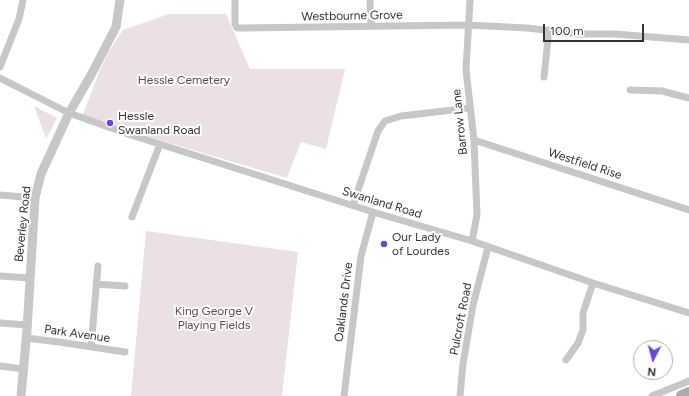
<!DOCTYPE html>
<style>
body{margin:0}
#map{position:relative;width:689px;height:396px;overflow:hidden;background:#fff;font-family:Figtree,sans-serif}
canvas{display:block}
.north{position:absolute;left:633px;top:340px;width:40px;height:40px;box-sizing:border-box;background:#fff;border:1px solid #adadad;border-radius:50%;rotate:186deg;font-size:11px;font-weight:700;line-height:16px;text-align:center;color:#333}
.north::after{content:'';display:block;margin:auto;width:14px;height:18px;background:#6d46d9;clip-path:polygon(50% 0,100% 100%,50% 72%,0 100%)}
.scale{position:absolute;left:543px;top:24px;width:101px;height:18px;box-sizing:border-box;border:2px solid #333;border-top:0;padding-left:5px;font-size:12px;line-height:14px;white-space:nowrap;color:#333;-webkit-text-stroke:3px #fff;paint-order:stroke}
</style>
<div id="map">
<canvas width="689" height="396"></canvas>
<div class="north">N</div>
<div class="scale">100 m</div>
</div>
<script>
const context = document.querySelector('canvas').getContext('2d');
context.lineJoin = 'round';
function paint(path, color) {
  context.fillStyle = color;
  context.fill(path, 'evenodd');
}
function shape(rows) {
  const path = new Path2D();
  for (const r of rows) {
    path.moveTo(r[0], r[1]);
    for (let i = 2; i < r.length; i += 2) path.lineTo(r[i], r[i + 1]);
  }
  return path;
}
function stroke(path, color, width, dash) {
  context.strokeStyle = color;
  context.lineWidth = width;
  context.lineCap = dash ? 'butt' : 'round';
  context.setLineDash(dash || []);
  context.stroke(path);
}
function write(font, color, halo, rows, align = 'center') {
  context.font = font + ' Figtree,sans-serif';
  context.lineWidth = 4;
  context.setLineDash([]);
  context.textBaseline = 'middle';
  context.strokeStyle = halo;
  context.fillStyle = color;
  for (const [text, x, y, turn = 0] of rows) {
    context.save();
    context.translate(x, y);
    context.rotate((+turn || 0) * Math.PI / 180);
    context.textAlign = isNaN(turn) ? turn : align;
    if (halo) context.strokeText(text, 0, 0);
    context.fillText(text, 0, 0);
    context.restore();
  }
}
paint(shape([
 [169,14,226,14,250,69,345,69,326,149,301,142,287,178,82,117,100,70,108,53,123,30],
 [34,106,57,118,46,139],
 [146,231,298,252,282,396,131,396]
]), '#ebe0e2');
stroke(shape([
 [235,0,235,24,237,28,241,28,468,25,527,28,580,34,615,34,689,40],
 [370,0,371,26],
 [470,0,466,70,474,140,477,215,472,241],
 [0,67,19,19,23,0],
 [544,77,549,30],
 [0,78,69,113,128,134,373,212,472,241,593,283,689,313],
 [630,90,662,91,689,98],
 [474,140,689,210],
 [0,195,35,198],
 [353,205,378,131,385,121,401,116,470,108],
 [132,217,160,144],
 [0,276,30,278],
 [96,284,125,286],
 [0,323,27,325],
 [26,338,59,342,125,352],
 [91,347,98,266],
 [566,360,578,343,583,330,583,313,593,283],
 [0,366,24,369],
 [344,396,361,256,373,212],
 [460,396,463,364,473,305,488,247],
 [652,396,689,381]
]), '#c7c7c7', 7);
stroke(shape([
 [21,396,27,330,35,198,41,174,69,113,91,75,116,27,120,0]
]), '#c7c7c7', 9);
stroke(shape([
 [682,396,689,393]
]), '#ababab', 12);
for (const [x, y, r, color] of [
 [110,123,4,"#6d46d9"],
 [384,244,4,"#6d46d9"]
]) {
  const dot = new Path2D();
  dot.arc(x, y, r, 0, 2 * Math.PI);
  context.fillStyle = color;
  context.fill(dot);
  stroke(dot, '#fff', 1.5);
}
write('12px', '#333', '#fff', [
 ["Westbourne Grove",352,16,-1],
 ["Barrow Lane",460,122,-96],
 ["Westfield Rise",585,164,18],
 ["Swanland Road",382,203,17],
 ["Beverley Road",23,224,-84],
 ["Oaklands Drive",344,302,-83],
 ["Pulcroft Road",461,319,-79],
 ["Park Avenue",77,334,8]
]);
write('12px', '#6c4348', '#fff', [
 ["Hessle Cemetery",184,80],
 ["King George V",214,311],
 ["Playing Fields",214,325]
]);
write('12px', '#333', '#fff', [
 ["Hessle",118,116],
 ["Swanland Road",118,130],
 ["Our Lady",392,237],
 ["of Lourdes",392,251]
], 'left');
</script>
